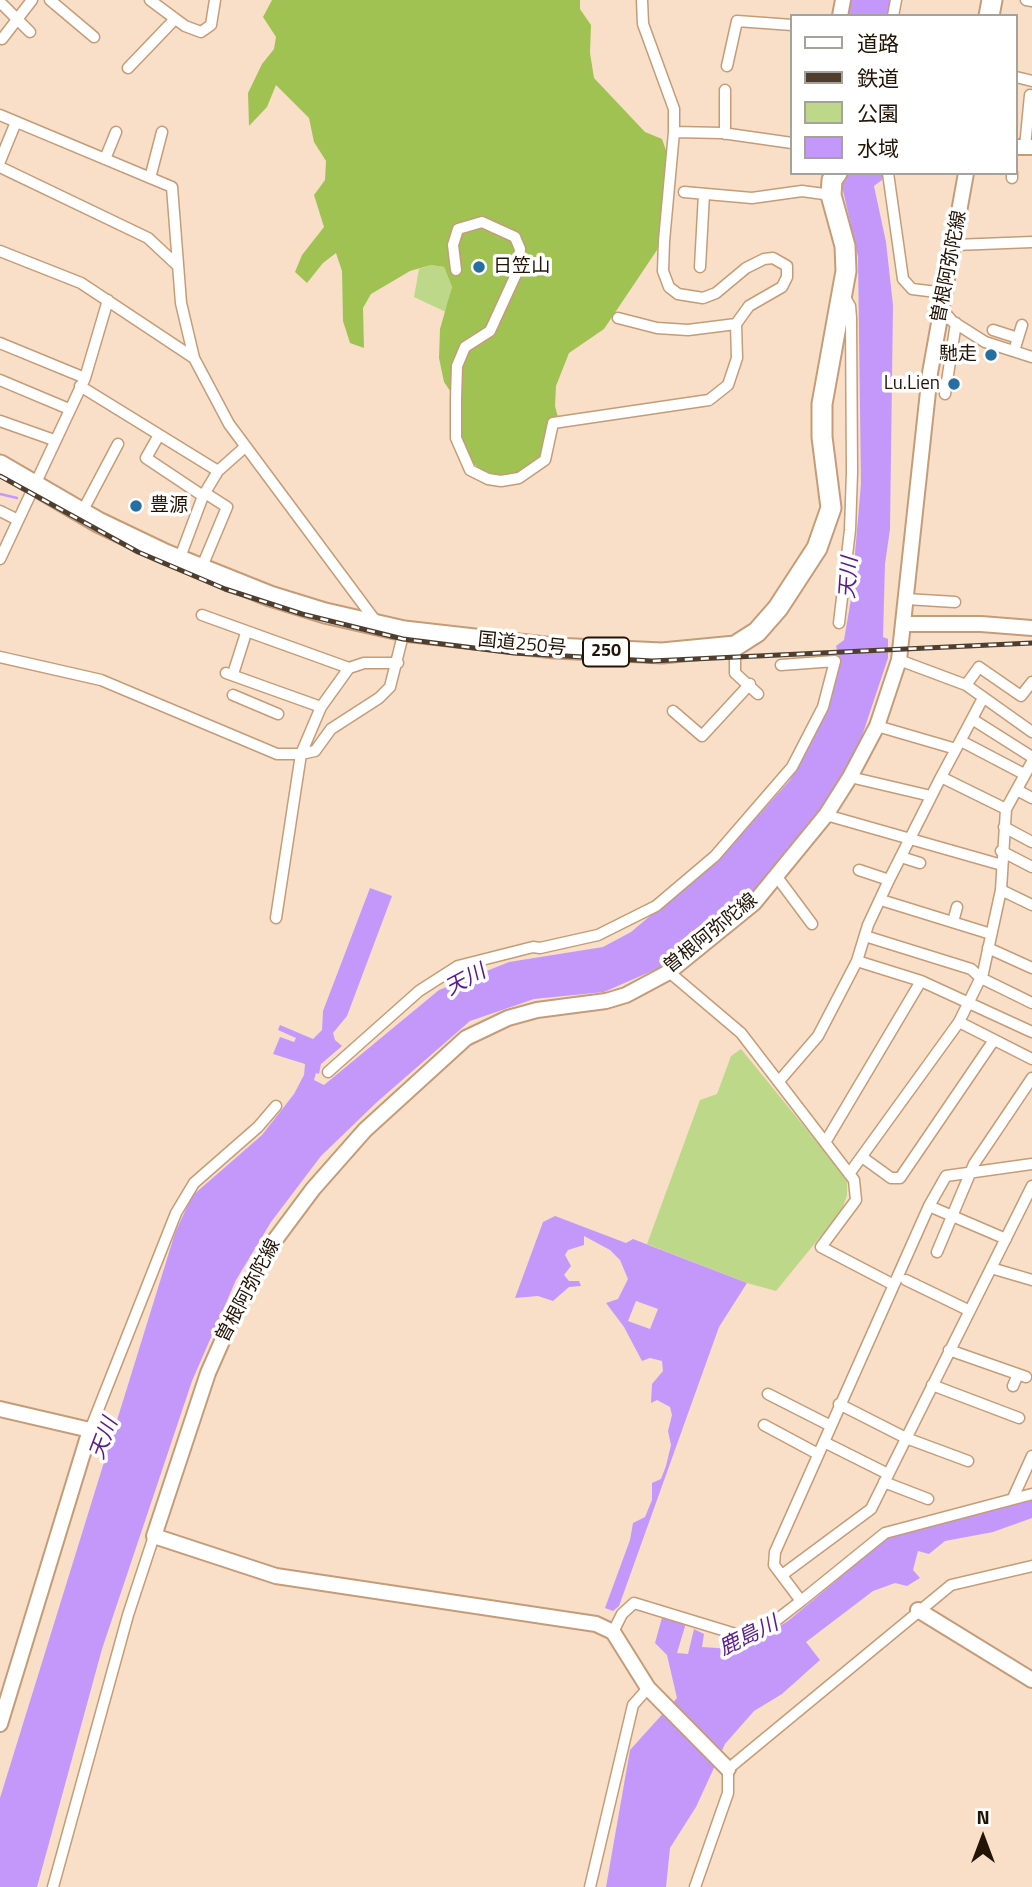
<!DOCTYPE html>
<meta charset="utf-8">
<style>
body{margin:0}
#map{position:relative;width:1032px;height:1887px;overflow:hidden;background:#f9dfc8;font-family:"Titillium Web","Noto Sans JP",sans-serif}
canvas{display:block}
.legend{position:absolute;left:790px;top:14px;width:228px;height:161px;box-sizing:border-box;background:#fff;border:2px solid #a7a19b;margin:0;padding:9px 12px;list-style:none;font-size:21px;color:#231406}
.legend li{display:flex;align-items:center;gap:14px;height:35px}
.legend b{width:35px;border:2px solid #a7a19b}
.north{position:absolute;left:948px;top:1803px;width:70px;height:70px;-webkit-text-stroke:5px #fff;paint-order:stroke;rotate:0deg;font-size:19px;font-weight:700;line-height:28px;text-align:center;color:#231406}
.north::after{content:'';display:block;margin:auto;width:24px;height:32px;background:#231406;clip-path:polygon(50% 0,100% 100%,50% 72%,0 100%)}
</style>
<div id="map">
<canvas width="1032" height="1887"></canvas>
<ul class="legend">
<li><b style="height:9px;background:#fff"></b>道路</li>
<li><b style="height:9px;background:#4f3e2e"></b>鉄道</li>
<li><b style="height:19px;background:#bdd888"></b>公園</li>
<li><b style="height:19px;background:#c498fb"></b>水域</li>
</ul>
<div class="north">N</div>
</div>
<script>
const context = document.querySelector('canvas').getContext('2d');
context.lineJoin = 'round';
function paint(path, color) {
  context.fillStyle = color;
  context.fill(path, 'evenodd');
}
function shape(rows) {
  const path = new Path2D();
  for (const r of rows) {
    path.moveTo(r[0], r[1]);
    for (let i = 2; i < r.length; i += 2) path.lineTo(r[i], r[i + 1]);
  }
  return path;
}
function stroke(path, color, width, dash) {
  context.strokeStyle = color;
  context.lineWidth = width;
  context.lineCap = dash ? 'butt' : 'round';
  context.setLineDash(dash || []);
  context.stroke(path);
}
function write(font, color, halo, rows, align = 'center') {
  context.font = font + ' "Titillium Web","Noto Sans JP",sans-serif';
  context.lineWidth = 7;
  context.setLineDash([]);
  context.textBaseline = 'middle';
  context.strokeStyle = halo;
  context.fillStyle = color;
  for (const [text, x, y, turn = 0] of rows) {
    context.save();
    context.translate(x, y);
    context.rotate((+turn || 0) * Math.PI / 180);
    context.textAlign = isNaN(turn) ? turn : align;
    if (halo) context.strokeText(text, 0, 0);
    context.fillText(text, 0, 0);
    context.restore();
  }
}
paint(shape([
 [431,265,444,267,452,287,446,312,414,297,419,269],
 [741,1049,847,1179,847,1195,842,1210,776,1291,747,1283,647,1244,700,1100,717,1094,731,1056]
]), '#bdd888');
paint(shape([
 [272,0,580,0,580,9,591,25,590,53,594,78,645,132,662,139,668,156,662,229,657,250,604,329,569,353,556,386,555,406,559,421,546,456,536,466,495,480,470,461,460,433,459,404,444,382,439,358,440,329,452,287,444,267,431,265,410,271,371,294,363,308,364,348,350,343,343,321,342,271,336,253,323,263,307,283,295,272,302,255,324,227,314,195,325,180,326,161,314,142,309,118,276,85,267,107,249,126,248,93,262,64,274,49,276,37,263,17]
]), '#a0c252');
paint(shape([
 [850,0,891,0,888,16,847,16],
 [839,173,882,173,882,180,874,186,886,242,893,305,890,529,885,564,883,637,888,639,888,658,859,745,826,801,755,890,661,967,604,992,534,999,470,1021,377,1102,321,1156,271,1222,236,1280,192,1381,102,1649,37,1887,0,1887,0,1798,175,1233,192,1196,262,1135,294,1094,304,1075,305,1064,273,1054,280,1037,294,1042,296,1038,278,1030,280,1025,313,1039,322,1030,323,1011,370,888,392,896,347,1016,333,1033,335,1040,342,1046,321,1064,319,1074,316,1073,314,1080,324,1085,439,990,509,962,603,947,631,932,724,854,790,780,828,710,840,660,836,646,844,640,851,599,861,484,858,257],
 [555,1216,626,1243,633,1239,747,1283,719,1327,619,1606,613,1611,605,1608,630,1540,633,1523,645,1517,652,1500,652,1483,661,1479,666,1466,671,1445,668,1431,672,1415,670,1407,657,1400,651,1403,652,1384,663,1371,662,1361,650,1358,642,1361,624,1327,606,1303,618,1299,628,1279,620,1260,610,1250,584,1236,584,1245,568,1250,565,1255,571,1266,564,1275,569,1281,579,1281,581,1286,569,1287,553,1301,538,1296,515,1298,543,1222],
 [636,1301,658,1309,650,1329,628,1321],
 [1032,1498,1032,1518,993,1532,945,1541,929,1554,918,1551,913,1570,920,1578,907,1586,895,1583,873,1591,806,1642,820,1660,782,1694,754,1711,725,1744,696,1807,670,1848,666,1887,606,1887,630,1750,677,1698,667,1655,655,1643,663,1614,686,1623,677,1653,688,1654,694,1629,704,1634,702,1647,732,1649,739,1639,749,1645,788,1621,887,1538]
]), '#c498fb');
stroke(shape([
 [0,494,17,498]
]), '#c498fb', 2.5);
const street = shape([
 [50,0,94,37],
 [150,0,185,26,201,32,211,25,215,0],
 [642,0,643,24,674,109,674,132],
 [1026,0,1032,1],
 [0,2,30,32],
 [893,16,896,0],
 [2,39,32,0],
 [727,66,737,21,792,25],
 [128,68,175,19],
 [1016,77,1032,81],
 [725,90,725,134],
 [0,115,172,187,181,303,194,358,229,424,377,623],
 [1025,147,1030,95],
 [105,159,116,132],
 [0,161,16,122],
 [0,167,148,238,178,266],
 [888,173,903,279,912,289,945,293],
 [150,178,162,132],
 [1012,178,1012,173],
 [684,192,752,198,802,191,831,195],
 [955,245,1032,242],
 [0,251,81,283,194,358],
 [700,267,704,194],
 [456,270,453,245,458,229,482,222,515,237,520,249,518,270,490,331,465,347,457,366,456,398,456,438,470,470,488,479,501,481,519,478,545,460,553,423,709,400,728,385,737,358,736,324,749,306,782,287,787,277,787,266,773,258,764,259,746,268,716,293,703,298,678,294,669,287,663,271,664,241,674,132,722,133,792,143],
 [942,309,952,321,985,342,1032,357],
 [618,318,657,328,688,330,736,324],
 [993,330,1018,338],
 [0,343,85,378],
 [1014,351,1022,325],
 [0,380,69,409],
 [80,386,218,471,245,447],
 [945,394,956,323],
 [0,421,54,440],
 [159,435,146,458,203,496],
 [0,511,18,520],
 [82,512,118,444],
 [0,559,85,378,108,300],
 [179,560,203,496,218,471],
 [201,569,227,507,205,493],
 [906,599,955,602],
 [202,615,349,668],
 [839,623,850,530,852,472,851,318,850,306,843,294],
 [735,646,735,673,758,694],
 [0,657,101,680,277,754,301,754,321,707,349,668,364,663,398,663],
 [899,660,966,685,1032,732],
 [226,673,321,707],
 [233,674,246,633],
 [966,685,979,667,1021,696,1032,682],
 [233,695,278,714],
 [673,711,702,736,750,684],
 [972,719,1032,757],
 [877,726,956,749,983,698],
 [961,741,1024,774],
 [1032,762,1006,809,1001,890,983,973,959,1022,1032,1059],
 [850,777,931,796],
 [941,777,956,749],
 [1017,790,1032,798],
 [826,815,1002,865],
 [1004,827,1032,842],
 [1001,851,1032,867],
 [901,857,920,863],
 [859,870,889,880],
 [777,877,812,924],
 [1001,890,1032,905],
 [881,900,991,934],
 [276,918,301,754,315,751,331,729,379,698,390,687,404,631],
 [953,922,957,907],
 [865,936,971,969,981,978,1032,1003],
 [988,948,1032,968],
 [857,961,921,981,1032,1032],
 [669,972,741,1033,854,1180,856,1200,821,1247,892,1284],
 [328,1072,419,991,458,966,533,947,540,948,598,935,656,906,715,856,792,767,823,707,835,661,781,665],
 [780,1080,818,1036,857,961,868,925,889,880,941,777,1006,809],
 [826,1141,921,981],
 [862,1157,891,1178,900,1178,994,1040],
 [849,1174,959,1022],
 [929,1206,1006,1239],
 [937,1252,974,1164,1032,1078],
 [991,1268,1032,1280],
 [906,1280,968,1310],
 [949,1350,1026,1377],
 [932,1385,1019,1418],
 [1013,1386,1018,1374],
 [768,1394,831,1426],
 [839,1404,906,1438,968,1461],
 [764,1425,818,1454],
 [90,1430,176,1213,194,1183,258,1127,276,1106],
 [824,1442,888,1474],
 [884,1482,928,1499],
 [1013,1498,1032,1456],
 [782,1575,871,1509,1032,1186],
 [801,1601,885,1533,1032,1494],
 [613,1632,622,1614,634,1603,752,1639,801,1601,774,1565,775,1552,929,1206,946,1176,1032,1164],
 [53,1887,128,1615,154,1536],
 [590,1887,633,1705,648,1688],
 [695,1887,728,1793,728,1769,951,1585,1032,1566]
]);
const secondary = shape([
 [840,16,843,0],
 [1016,147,1032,147],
 [903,624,981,624,1032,628],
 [0,1409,90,1430,0,1724],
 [918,1610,1032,1680],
 [728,1769,648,1688,613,1632,596,1624,276,1576,154,1536,208,1373,242,1296,275,1240,313,1189,365,1130,466,1038,508,1018,537,1010,606,1001,626,995,669,972,754,903,826,815,850,777,877,726,899,660,930,373,966,173]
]);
const highway = shape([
 [989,16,992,0],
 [0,465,98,522,165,554,270,596,325,613,404,631,554,648,662,653,735,646,757,632,778,608,817,548,831,508,822,437,822,404,846,271,845,246,831,195,832,180,837,173]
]);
stroke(street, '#c59c77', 13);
stroke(secondary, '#c59c77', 18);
stroke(highway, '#c59c77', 23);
stroke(street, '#fff', 10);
stroke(secondary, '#fff', 14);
stroke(highway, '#fff', 19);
const rail = shape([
 [0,476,138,552,225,589,302,614,403,639,514,653,652,661,1032,643]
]);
stroke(rail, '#4f3e2e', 5);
stroke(rail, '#fff', 2.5, [8]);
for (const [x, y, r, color] of [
 [479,267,7,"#266fa3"],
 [991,355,7,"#266fa3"],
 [954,384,7,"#266fa3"],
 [136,506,7,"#266fa3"]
]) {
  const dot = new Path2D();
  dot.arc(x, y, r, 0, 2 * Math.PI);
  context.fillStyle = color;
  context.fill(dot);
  stroke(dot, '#fff', 2.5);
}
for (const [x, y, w] of [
 [606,652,46]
]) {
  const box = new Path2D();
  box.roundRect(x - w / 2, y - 14.5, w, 29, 5);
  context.fillStyle = '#fff';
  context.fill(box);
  stroke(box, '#231406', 2);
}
write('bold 18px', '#231406', null, [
 ["250",606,652]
]);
write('19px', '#231406', '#fff', [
 ["日笠山",493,267],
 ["馳走",977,355,"right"],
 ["Lu.Lien",940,384,"right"],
 ["豊源",150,506]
], 'left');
write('19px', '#231406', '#fff', [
 ["曽根阿弥陀線",950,267,-79],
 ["国道250号",522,645,6],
 ["曽根阿弥陀線",711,934,-39],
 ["曽根阿弥陀線",249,1291,-62]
]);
write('italic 21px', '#5a1b8e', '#fff', [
 ["天川",850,578,-86],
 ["天川",466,981,-28],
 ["天川",105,1439,-69],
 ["鹿島川",749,1637,-26]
]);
</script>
